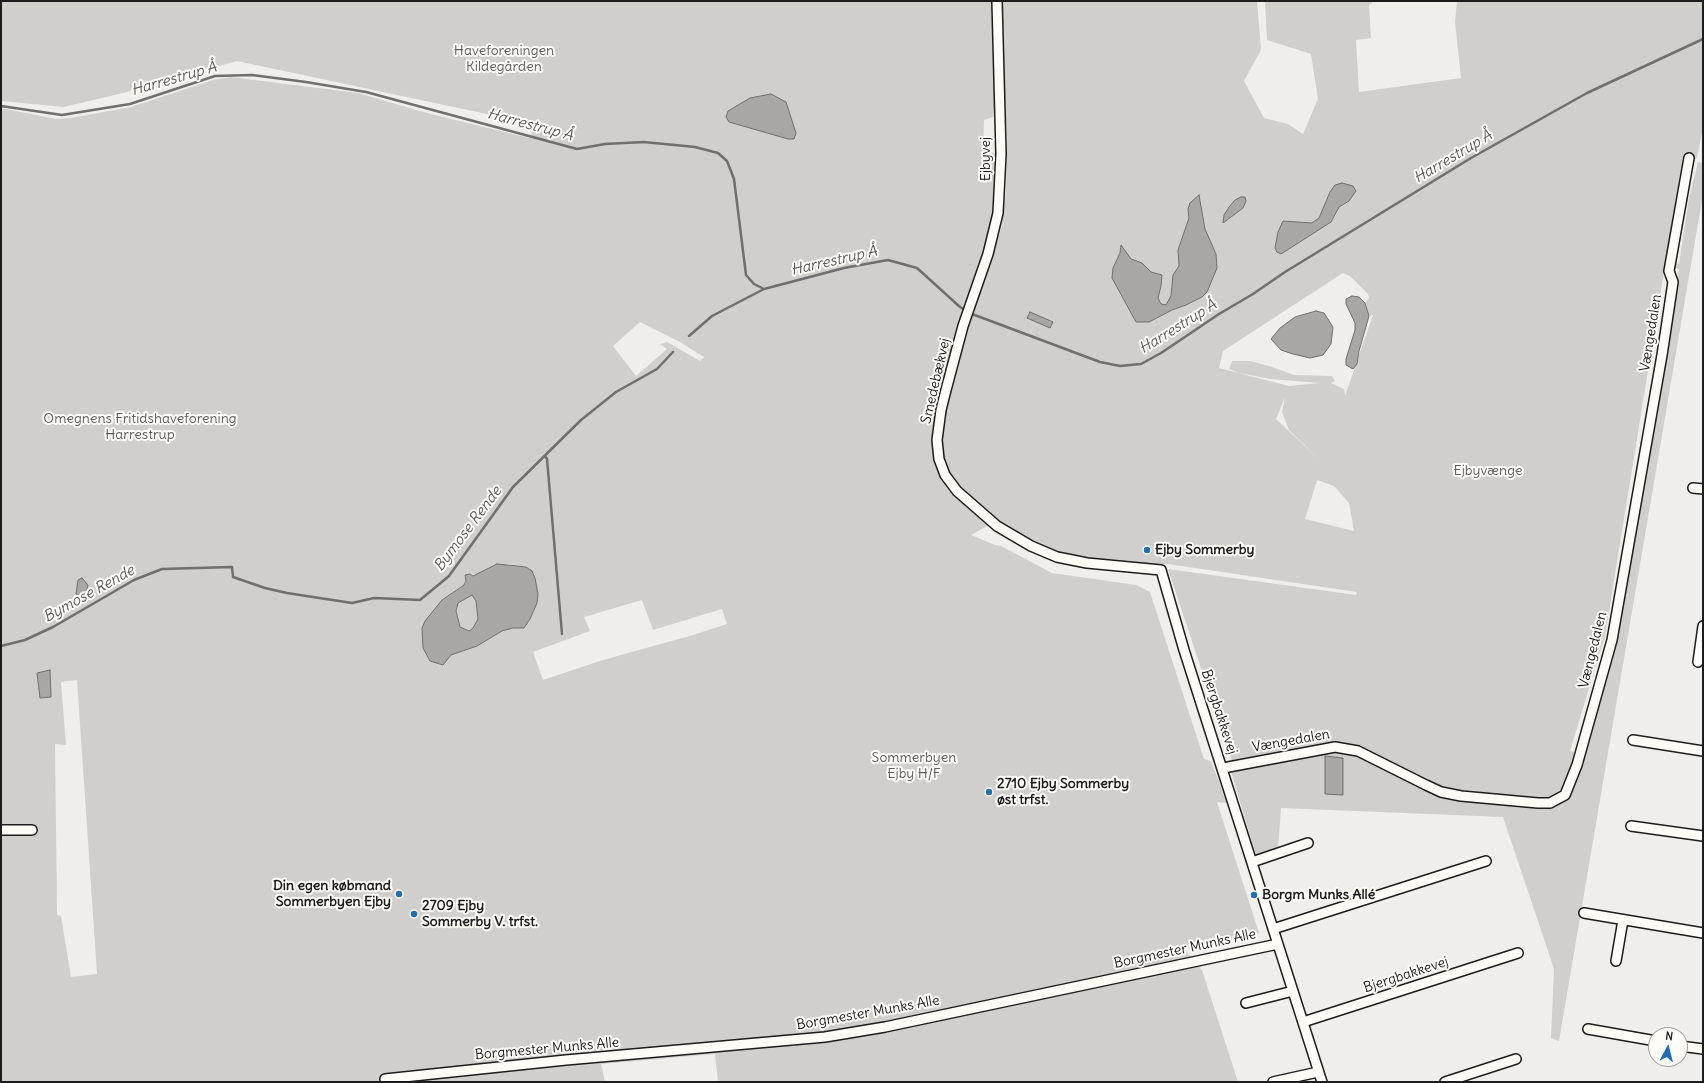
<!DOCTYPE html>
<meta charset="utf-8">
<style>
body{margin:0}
#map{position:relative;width:1704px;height:1083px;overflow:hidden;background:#f0eeea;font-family:Delius,sans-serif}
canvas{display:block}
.frame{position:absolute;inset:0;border:2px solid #1c1c1c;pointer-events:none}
.north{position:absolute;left:1648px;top:1027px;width:40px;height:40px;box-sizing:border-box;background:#fdfcf7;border:1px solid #a3a29f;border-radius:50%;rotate:7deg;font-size:11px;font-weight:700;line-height:16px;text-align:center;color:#1c1c1c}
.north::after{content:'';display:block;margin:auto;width:14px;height:18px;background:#1f6fb2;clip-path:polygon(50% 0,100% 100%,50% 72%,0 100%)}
</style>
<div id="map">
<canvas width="1704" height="1083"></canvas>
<div class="frame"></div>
<div class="north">N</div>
</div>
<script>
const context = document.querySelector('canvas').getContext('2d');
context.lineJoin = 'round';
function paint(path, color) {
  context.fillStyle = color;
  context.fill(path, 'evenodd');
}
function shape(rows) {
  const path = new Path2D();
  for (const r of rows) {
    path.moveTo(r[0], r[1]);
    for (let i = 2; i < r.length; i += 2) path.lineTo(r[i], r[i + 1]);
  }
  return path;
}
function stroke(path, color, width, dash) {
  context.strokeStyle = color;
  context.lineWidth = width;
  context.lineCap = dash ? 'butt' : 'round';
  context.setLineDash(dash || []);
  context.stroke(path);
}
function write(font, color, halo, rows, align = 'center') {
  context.font = font + ' Delius,sans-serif';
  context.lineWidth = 4;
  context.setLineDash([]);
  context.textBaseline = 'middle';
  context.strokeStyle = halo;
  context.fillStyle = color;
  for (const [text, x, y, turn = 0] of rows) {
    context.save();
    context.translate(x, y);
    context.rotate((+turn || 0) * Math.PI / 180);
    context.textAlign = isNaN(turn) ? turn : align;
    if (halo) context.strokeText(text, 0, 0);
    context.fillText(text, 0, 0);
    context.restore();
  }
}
paint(shape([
 [1,1,1257,1,1261,50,1244,81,1264,118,1288,124,1303,134,1318,99,1311,54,1267,40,1265,1,1374,1,1369,5,1371,38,1356,40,1359,92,1461,78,1455,22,1457,1,1703,1,1703,127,1697,158,1681,167,1605,636,1570,751,1575,752,1568,774,1584,749,1601,692,1670,325,1679,269,1673,267,1674,263,1679,264,1689,198,1698,162,1703,163,1703,194,1559,1041,1551,1038,1554,969,1503,817,1281,808,1278,849,1256,856,1231,771,1234,768,1168,569,1356,595,1357,592,1168,564,1154,565,1089,558,1057,551,1035,542,999,520,959,486,950,475,943,460,942,439,946,410,965,334,1002,226,1006,191,1007,138,1004,82,997,78,993,117,984,120,983,152,995,153,993,214,985,246,962,313,937,404,931,439,934,461,939,475,947,488,989,525,971,535,995,545,1001,546,1052,573,1136,585,1150,592,1204,759,1211,761,1227,803,1217,802,1259,933,1184,949,1202,970,1238,1082,718,1082,715,1054,601,1064,605,1082,1,1082,1,108,56,119,71,118,131,107,213,80,231,77,358,93,427,113,529,138,533,129,496,116,237,61,123,93,64,107,1,101],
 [1343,273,1350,276,1368,294,1369,298,1365,303,1369,316,1373,315,1345,396,1344,389,1331,383,1335,381,1332,376,1294,375,1269,366,1250,361,1232,361,1229,369,1239,373,1270,379,1320,383,1289,386,1219,368,1223,351],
 [640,322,678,341,704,357,700,361,667,342,660,344,667,349,636,376,613,346],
 [1285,397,1282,412,1289,430,1321,461,1276,419],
 [1317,480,1334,486,1349,503,1354,531,1305,519],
 [508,564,526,567,537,603,530,619,524,628,513,628,502,631,477,646,451,655,425,621,442,600,464,585,466,581,465,575,479,574,487,569],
 [642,600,653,630,722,609,727,624,693,635,603,660,543,680,533,652,590,631,584,617],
 [77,680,97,974,71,977,61,916,57,915,57,913,55,744,66,745,61,682],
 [472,594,476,601,478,619,473,628,469,631,460,627,456,611,458,603]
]), '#d0cfcc');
const water = shape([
 [771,94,786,102,796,133,794,139,788,139,729,122,726,117,728,111,750,98,771,94],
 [1342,183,1353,186,1356,191,1349,201,1339,207,1331,222,1281,254,1277,252,1275,248,1278,232,1283,221,1312,223,1319,218,1330,192,1335,185,1342,183],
 [1199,195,1205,229,1216,254,1217,268,1207,292,1202,297,1186,305,1172,310,1149,322,1136,322,1112,278,1113,268,1120,253,1121,245,1131,259,1142,263,1151,272,1162,275,1161,286,1158,298,1161,304,1166,305,1171,296,1173,275,1179,266,1178,250,1189,218,1188,209,1190,203,1199,195],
 [1241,197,1245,197,1246,201,1243,208,1223,223,1224,215,1229,207,1235,200,1241,197],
 [1352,296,1359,297,1365,303,1369,316,1359,351,1357,364,1353,369,1346,365,1346,359,1355,330,1355,323,1346,304,1346,299,1352,296],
 [1316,311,1324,313,1333,327,1331,344,1323,355,1310,358,1293,354,1281,350,1271,339,1280,328,1295,317,1316,311],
 [1030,312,1053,322,1050,328,1027,318,1030,312],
 [497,564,517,566,526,567,532,571,535,578,538,594,537,603,530,619,524,628,513,628,502,631,477,646,451,655,443,665,430,661,423,648,422,628,425,621,442,600,464,585,466,581,465,575,470,574,473,576,497,564],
 [472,595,476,601,478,619,473,628,469,631,460,627,456,611,458,603,472,595],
 [82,578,88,585,85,598,76,594,78,580,82,578],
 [50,670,51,697,40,698,37,673,50,670],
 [1325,756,1343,758,1343,795,1325,794,1325,756]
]);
paint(water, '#a8a7a3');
stroke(water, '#706f6d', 1);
stroke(shape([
 [1,106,62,115,130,104,215,76,252,75,306,82,366,92,577,149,605,144,644,142,695,147,718,153,727,161,734,179,746,275,754,284,764,289,844,268,888,260,917,268,960,307,972,314,1100,362,1120,366,1141,364,1161,353,1219,314,1253,294,1285,272,1471,158,1587,93,1703,39],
 [689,336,712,316,764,289],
 [545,456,547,459,562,634],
 [1,646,25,640,53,627,134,580,162,569,232,567,233,577,265,588,287,593,352,603,374,598,420,600,449,576,513,487,581,420,616,392,657,369,673,352]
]), '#706f6d', 2.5);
const minor = shape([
 [997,1,1001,154,998,213,988,254,963,326,946,390,941,410,937,440,939,459,945,475,957,491,997,526,1031,546,1057,557,1087,563,1161,570,1184,650,1322,1082],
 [1693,488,1703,489],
 [1698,662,1703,626],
 [1633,740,1703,751],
 [1223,768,1335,747,1358,751,1426,785,1441,792,1461,796,1538,803,1550,803,1565,795,1577,765,1612,640,1662,355,1673,282,1669,271,1689,158],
 [1631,826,1703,836],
 [1,830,32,830],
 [1252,862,1308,843],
 [1584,913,1703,933],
 [1273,929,1486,861],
 [1616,961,1623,920],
 [1246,1003,1293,991],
 [1303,1022,1518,953],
 [1588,1029,1656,1041],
 [1680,1046,1703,1049],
 [385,1079,566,1060,825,1037,885,1027,1278,944],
 [1273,1082,1318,1072],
 [1445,1082,1516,1059]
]);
stroke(minor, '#1c1c1c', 12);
stroke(minor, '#fdfcf7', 9);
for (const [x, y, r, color] of [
 [1147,550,4,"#1f6fb2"],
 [989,792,4,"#1f6fb2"],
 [399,894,4,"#1f6fb2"],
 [1254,895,4,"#1f6fb2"],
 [414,914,4,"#1f6fb2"]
]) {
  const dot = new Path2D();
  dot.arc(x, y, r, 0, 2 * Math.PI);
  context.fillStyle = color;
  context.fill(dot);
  stroke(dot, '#fdfcf7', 1.5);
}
write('14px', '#5b5b5a', '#fdfcf7', [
 ["Haveforeningen",504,51],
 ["Kildegården",504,67],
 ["Omegnens Fritidshaveforening",140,419],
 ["Harrestrup",140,435],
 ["Ejbyvænge",1488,471],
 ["Sommerbyen",914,758],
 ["Ejby H/F",914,774]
]);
write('14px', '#1c1c1c', '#fdfcf7', [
 ["Ejbyvej",986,159,-90],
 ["Vængedalen",1651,333,-81],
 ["Smedebækvej",936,381,-77],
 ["Vængedalen",1593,650,-76],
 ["Bjergbakkevej",1219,712,72],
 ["Vængedalen",1291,741,-10],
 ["Borgmester Munks Alle",1185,949,-12],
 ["Bjergbakkevej",1406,975,-18],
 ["Borgmester Munks Alle",868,1013,-10],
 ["Borgmester Munks Alle",547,1049,-5]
]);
write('bold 14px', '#1c1c1c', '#fdfcf7', [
 ["Ejby Sommerby",1155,550],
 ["2710 Ejby Sommerby",997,784],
 ["øst trfst.",997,800],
 ["Din egen købmand",391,886,"right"],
 ["Sommerbyen Ejby",391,902,"right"],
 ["Borgm Munks Allé",1262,895],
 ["2709 Ejby",422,906],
 ["Sommerby V. trfst.",422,922]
], 'left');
write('italic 15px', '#5b5b59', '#fdfcf7', [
 ["Harrestrup Å",174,79,-16],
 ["Harrestrup Å",530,125,15],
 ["Harrestrup Å",1453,157,-31],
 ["Harrestrup Å",834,261,-13],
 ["Harrestrup Å",1178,327,-32],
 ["Bymose Rende",468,529,-53],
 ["Bymose Rende",89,594,-29]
]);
</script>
